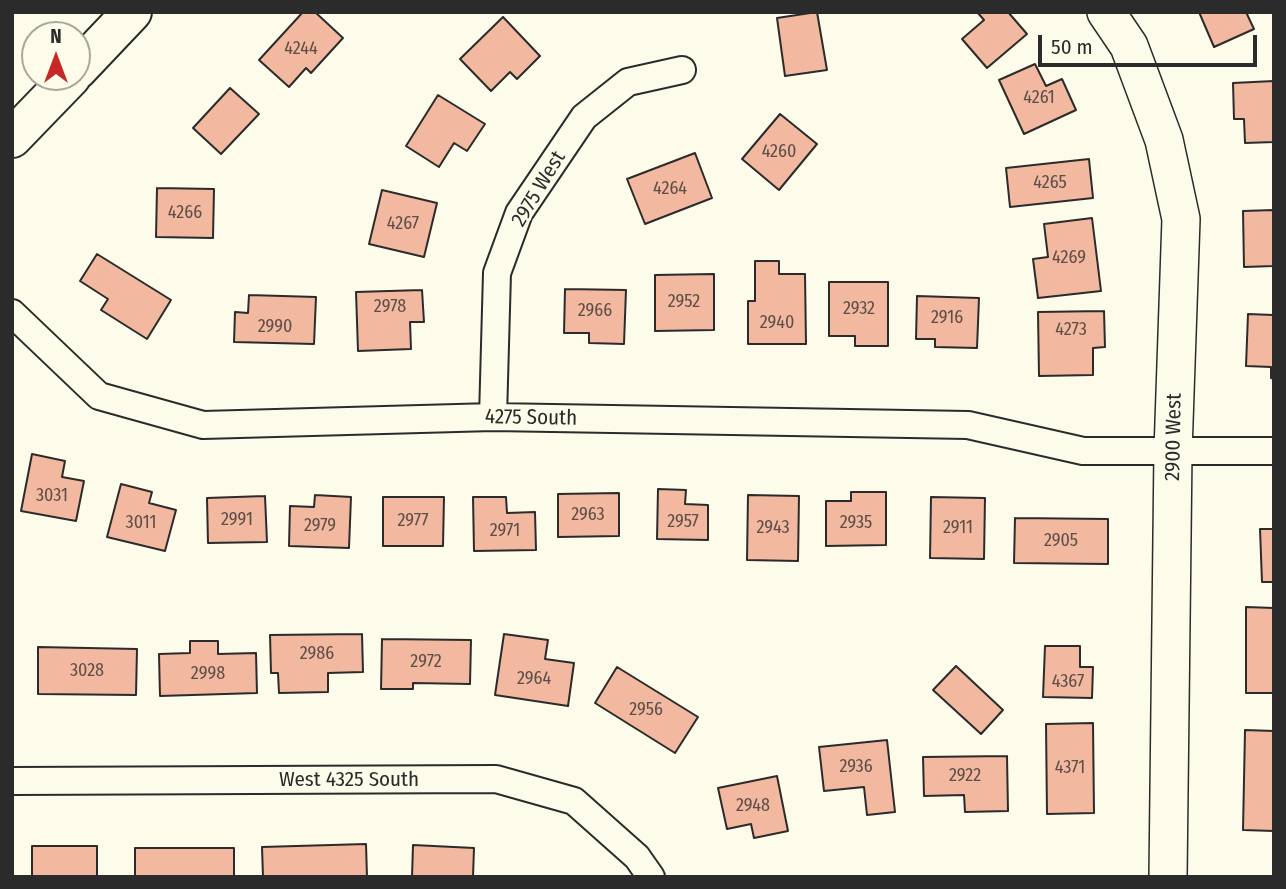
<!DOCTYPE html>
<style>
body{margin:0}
#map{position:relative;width:1286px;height:889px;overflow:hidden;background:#fdfbea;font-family:"Fira Sans Condensed",sans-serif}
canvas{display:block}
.frame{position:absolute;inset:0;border:14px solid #2b2b2b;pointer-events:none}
.north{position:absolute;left:21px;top:21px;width:70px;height:70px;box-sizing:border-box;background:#fdfbea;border:2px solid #a9a89e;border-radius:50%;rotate:0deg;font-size:19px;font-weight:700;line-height:28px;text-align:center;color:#2b2b2b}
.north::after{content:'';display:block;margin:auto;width:24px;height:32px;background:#c62828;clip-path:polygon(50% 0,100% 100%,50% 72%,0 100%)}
.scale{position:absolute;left:1038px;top:35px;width:219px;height:32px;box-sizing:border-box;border:4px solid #2b2b2b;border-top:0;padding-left:9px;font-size:21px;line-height:24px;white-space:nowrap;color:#2b2b2b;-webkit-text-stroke:5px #fdfbea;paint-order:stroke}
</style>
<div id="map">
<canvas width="1286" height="889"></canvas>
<div class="frame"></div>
<div class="north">N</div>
<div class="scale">50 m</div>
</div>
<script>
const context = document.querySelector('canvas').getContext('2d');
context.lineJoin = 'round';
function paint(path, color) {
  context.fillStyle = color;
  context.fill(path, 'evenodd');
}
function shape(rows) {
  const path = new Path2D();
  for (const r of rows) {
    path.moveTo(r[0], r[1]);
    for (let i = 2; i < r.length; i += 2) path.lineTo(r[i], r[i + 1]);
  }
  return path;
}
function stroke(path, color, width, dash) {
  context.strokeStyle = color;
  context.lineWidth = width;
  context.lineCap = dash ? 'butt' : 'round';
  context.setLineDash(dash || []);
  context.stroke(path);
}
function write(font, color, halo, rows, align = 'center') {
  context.font = font + ' "Fira Sans Condensed",sans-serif';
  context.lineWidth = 5;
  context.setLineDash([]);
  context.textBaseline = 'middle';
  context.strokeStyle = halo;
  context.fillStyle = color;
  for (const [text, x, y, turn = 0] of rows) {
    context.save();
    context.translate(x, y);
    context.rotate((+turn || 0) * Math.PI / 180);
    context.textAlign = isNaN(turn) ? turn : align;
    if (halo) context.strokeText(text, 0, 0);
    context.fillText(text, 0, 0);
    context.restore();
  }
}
const building = shape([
 [303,12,315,12,343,38,311,73,306,68,289,87,259,60,303,12],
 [817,12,827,70,785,76,777,18,817,12],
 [977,12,1008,12,1027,34,987,68,962,39,984,20,977,12],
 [1199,12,1246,12,1254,29,1214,47,1199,12],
 [503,17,540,56,517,79,510,72,491,91,460,59,503,17],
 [1035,64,1046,86,1062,79,1076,110,1024,134,999,80,1035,64],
 [1274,81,1274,142,1245,143,1244,119,1234,119,1233,83,1274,81],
 [230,88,259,114,221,154,193,128,230,88],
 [438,95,485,124,467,151,454,143,439,167,406,146,438,95],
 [780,114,817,144,779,190,742,159,780,114],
 [695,153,712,198,645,224,627,179,695,153],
 [1089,159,1093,198,1010,207,1006,168,1089,159],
 [157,188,214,189,213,238,156,237,157,188],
 [382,190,437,203,424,257,369,244,382,190],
 [1274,210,1274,266,1244,267,1243,211,1274,210],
 [1092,218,1101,291,1038,298,1033,259,1048,257,1044,224,1092,218],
 [97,254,171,300,147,339,101,310,108,299,80,281,97,254],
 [755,261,779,261,779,274,805,274,806,344,748,344,748,301,755,301,755,261],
 [714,274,714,330,655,331,655,275,714,274],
 [829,282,888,282,888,346,855,346,855,336,829,336,829,282],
 [565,289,626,290,624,344,589,343,589,333,564,333,565,289],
 [422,290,424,322,410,322,411,349,358,351,356,292,422,290],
 [249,295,316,297,314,344,234,342,235,312,248,313,249,295],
 [917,296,979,298,977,348,935,347,935,339,916,339,917,296],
 [1104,311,1105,347,1093,348,1093,375,1039,376,1038,312,1104,311],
 [1248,314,1273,315,1274,379,1271,378,1271,367,1246,366,1248,314],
 [32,454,65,461,62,477,84,481,76,521,21,511,32,454],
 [121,484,152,492,149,503,176,510,165,551,107,537,121,484],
 [658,489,686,490,685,504,708,505,708,540,657,539,658,489],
 [851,492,886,492,886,545,826,546,826,501,851,501,851,492],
 [619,493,619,536,558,537,558,494,619,493],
 [315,495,351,497,349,548,289,546,290,506,314,507,315,495],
 [748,495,799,496,798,561,747,560,748,495],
 [265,496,267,542,208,543,207,498,265,496],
 [383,497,444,497,443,546,383,546,383,497],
 [473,497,506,497,507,513,535,512,536,550,474,551,473,497],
 [931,497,985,498,984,559,930,558,931,497],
 [1015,518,1108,519,1108,564,1014,563,1015,518],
 [1260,529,1274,529,1274,582,1262,582,1260,529],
 [1246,607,1274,608,1274,693,1246,693,1246,607],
 [362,634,363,672,328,673,328,692,279,693,278,673,271,673,270,635,362,634],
 [504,634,548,640,545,659,574,663,568,706,495,695,504,634],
 [382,639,471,640,470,684,413,683,413,689,381,689,382,639],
 [190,641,218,641,218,654,256,653,257,693,160,696,159,654,190,653,190,641],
 [1045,646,1080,646,1080,667,1093,667,1092,698,1043,697,1045,646],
 [38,647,137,649,136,695,38,694,38,647],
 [956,666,1003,710,981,734,933,690,956,666],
 [617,667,698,717,675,753,595,703,617,667],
 [1093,723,1094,813,1047,814,1046,724,1093,723],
 [1245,730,1274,731,1274,831,1243,830,1245,730],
 [887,740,895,812,867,815,864,787,824,791,819,747,887,740],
 [1007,756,1008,811,965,812,964,795,924,796,923,757,1007,756],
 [777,776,788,831,754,838,751,824,727,829,718,788,777,776],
 [366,844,367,877,263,877,262,847,366,844],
 [413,845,474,848,473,877,412,877,413,845],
 [32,846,97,846,97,877,32,877,32,846],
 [135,848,234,848,234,877,135,877,135,848]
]);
paint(building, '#f2b8a0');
stroke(building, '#2b2b2b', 2);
const street = shape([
 [12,313,99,396,203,425,493,417,968,425,1083,451,1274,451],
 [493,417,497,273,519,213,584,117,628,82,682,70],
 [12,781,496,779,574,801,637,857,651,877]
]);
const secondary = shape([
 [1106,12,1129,46,1164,140,1181,219,1173,451,1168,877]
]);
const primary = shape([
 [77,70,132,12],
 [12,138,71,77]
]);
stroke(street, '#2b2b2b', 30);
stroke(secondary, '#2b2b2b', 40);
stroke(primary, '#2b2b2b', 42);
stroke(street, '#fdfbea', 26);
stroke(secondary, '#fdfbea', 37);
stroke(primary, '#fdfbea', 38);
write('18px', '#5d4e48', null, [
 ["4244",301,49],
 ["4261",1039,98],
 ["4260",779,152],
 ["4265",1050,183],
 ["4264",670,189],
 ["4266",185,213],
 ["4267",403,224],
 ["4269",1069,258],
 ["2952",684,302],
 ["2978",390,307],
 ["2932",859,309],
 ["2966",595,311],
 ["2916",947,318],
 ["2940",777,323],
 ["2990",275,327],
 ["4273",1071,330],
 ["3031",52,496],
 ["2963",588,515],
 ["2991",237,520],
 ["2977",413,521],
 ["2957",683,522],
 ["3011",141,523],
 ["2935",856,523],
 ["2979",320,526],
 ["2943",773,528],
 ["2911",958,528],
 ["2971",505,531],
 ["2905",1061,541],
 ["2986",317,654],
 ["2972",426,662],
 ["3028",87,671],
 ["2998",208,674],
 ["2964",534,679],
 ["4367",1068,682],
 ["2956",646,710],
 ["2936",856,767],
 ["4371",1070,768],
 ["2922",965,776],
 ["2948",753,806]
]);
write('21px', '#2b2b2b', '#fdfbea', [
 ["2975 West",539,189,-59],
 ["4275 South",531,418,1],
 ["2900 West",1174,437,-89],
 ["West 4325 South",349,780]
]);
</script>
